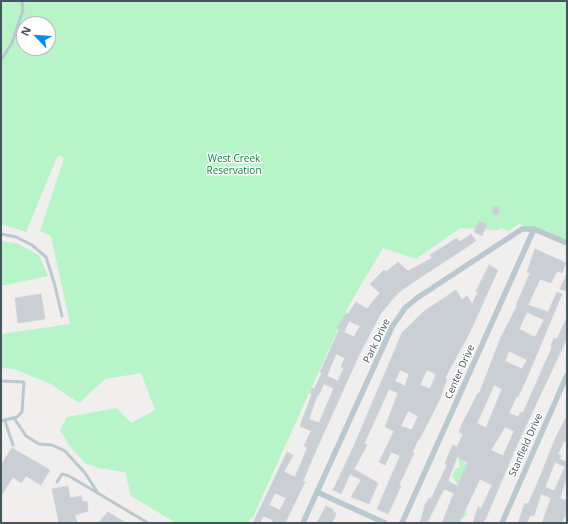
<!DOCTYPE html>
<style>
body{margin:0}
#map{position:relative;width:568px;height:524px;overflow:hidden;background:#f1eeee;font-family:"Open Sans",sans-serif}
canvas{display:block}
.frame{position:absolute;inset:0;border:2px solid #44555e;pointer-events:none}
.north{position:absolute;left:16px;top:16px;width:40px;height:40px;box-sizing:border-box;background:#fff;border:1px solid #b4bbbf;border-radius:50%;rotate:295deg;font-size:11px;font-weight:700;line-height:16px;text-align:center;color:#44555e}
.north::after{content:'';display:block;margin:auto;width:14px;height:18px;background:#038bf5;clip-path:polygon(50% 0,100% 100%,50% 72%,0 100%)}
</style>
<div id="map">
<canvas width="568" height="524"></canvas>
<div class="frame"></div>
<div class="north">N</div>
</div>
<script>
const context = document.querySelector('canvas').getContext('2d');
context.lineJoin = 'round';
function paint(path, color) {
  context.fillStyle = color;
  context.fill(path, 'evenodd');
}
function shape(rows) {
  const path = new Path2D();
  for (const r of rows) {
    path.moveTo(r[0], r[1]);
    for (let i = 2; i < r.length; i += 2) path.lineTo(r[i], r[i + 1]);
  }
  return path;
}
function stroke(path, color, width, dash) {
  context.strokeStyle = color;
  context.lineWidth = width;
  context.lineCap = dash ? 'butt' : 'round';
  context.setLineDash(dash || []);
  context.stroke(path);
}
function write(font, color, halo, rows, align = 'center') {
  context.font = font + ' "Open Sans",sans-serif';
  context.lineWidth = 3;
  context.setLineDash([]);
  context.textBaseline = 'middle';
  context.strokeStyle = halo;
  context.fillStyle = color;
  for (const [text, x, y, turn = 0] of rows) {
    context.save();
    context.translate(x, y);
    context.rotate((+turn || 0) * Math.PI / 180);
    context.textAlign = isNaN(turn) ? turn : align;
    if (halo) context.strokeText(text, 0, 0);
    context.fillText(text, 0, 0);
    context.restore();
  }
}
paint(shape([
 [1,1,567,1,567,245,519,224,508,231,501,228,497,230,460,228,416,259,383,248,349,305,252,519,250,518,249,523,176,523,131,496,125,472,98,468,85,463,69,445,60,430,67,417,117,408,131,423,155,410,141,373,105,379,79,403,49,383,14,369,1,368,1,334,70,324,51,236,40,231,64,158,58,155,26,232,1,224],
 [24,24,48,24,48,48,24,48],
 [1,241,16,243,39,255,48,276,1,286],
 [462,458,465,464,472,461,465,510,467,515,462,519,449,511,448,505,457,502,460,489,452,476,455,470,460,467,458,460]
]), '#b7f4c7');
const building = shape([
 [493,206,499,207,499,215,493,215,493,206],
 [479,221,487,224,482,236,474,232,479,221],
 [471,234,476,241,409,285,398,293,381,313,360,353,317,448,303,481,305,482,285,523,272,523,273,520,263,516,260,523,253,523,287,452,293,455,284,472,295,477,301,463,307,448,304,446,311,431,300,426,312,394,310,393,312,388,314,389,322,373,320,372,339,330,354,337,360,326,349,321,344,332,337,328,346,313,348,314,356,302,367,309,370,305,380,293,370,284,384,270,386,272,398,262,408,271,432,258,430,255,457,238,459,242,471,234],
 [336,354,345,358,341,367,344,368,338,381,327,376,336,354],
 [324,384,334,388,319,423,309,419,317,396,318,396,324,384],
 [275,493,286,498,280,510,269,505,275,493],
 [535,249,566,263,562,273,557,271,551,283,540,279,528,305,548,312,557,292,562,294,526,380,518,397,516,397,509,413,518,417,521,412,523,413,552,347,551,346,554,338,557,339,567,317,567,338,517,445,485,520,482,523,473,523,478,507,481,509,492,485,480,479,459,523,442,523,454,493,444,489,427,523,420,523,425,505,429,498,431,499,447,465,445,464,449,453,453,445,457,447,463,434,459,432,463,422,478,393,479,394,501,337,517,306,516,305,530,273,527,272,535,249],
 [527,312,544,320,535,337,519,329,527,312],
 [509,351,527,360,522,369,505,361,509,351],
 [494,385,502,389,486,428,477,423,494,385],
 [505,427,514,431,503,456,491,450,505,427],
 [457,457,468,463,457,486,448,481,457,457],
 [489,265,498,270,492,283,469,334,445,378,447,379,439,401,419,440,418,440,412,453,414,453,399,485,401,486,388,514,377,509,400,456,391,452,385,465,379,462,394,431,385,427,398,393,389,389,364,444,367,445,354,469,378,483,369,504,351,497,361,480,350,474,341,494,333,490,353,448,402,333,423,312,456,290,462,300,467,296,472,304,478,292,476,291,489,265],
 [400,370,409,374,405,386,395,381,400,370],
 [427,370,436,374,430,389,420,385,427,370],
 [408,411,418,416,412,430,401,426,408,411],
 [567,273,567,289,566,291,560,289,567,273],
 [41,294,45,319,18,323,15,298,41,294],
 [567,416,567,442,564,441,558,454,561,456,559,459,567,462,567,477,560,498,567,501,567,512,562,523,542,523,551,498,541,494,534,516,530,515,527,523,518,523,525,503,528,504,537,484,556,437,567,416],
 [555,462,565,467,554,491,545,487,555,462],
 [12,448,50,470,41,485,26,476,21,483,13,477,1,496,1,465,12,448],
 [68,486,70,498,81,496,83,502,87,501,88,511,75,515,77,523,59,523,52,489,68,486],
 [326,506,334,510,333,512,336,513,334,519,331,523,317,523,326,506],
 [108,512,126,523,98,523,108,512]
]);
paint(building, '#c9cfd4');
stroke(building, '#d1d5db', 1);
stroke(shape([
 [1,60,12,43,23,10,22,1],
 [1,234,16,237,32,245,46,257,54,282,62,316],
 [1,381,24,382,22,412,17,417,1,421],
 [14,418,26,436,39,444,52,445,65,451,85,473,98,493],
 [5,421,13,445],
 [57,482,62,474,69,476,148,523]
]), '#bac8cf', 3);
stroke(shape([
 [317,492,385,523],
 [303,523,392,327,405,308,417,298,522,229,534,229,567,243],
 [402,523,534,229],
 [502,523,567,375]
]), '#bac8cf', 5.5);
write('10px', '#0c883b', '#fff', [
 ["West Creek",234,159],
 ["Reservation",234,171]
]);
write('10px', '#44555e', '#fff', [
 ["Park Drive",377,341,-64],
 ["Center Drive",460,372,-66],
 ["Stanfield Drive",526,445,-66]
]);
</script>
